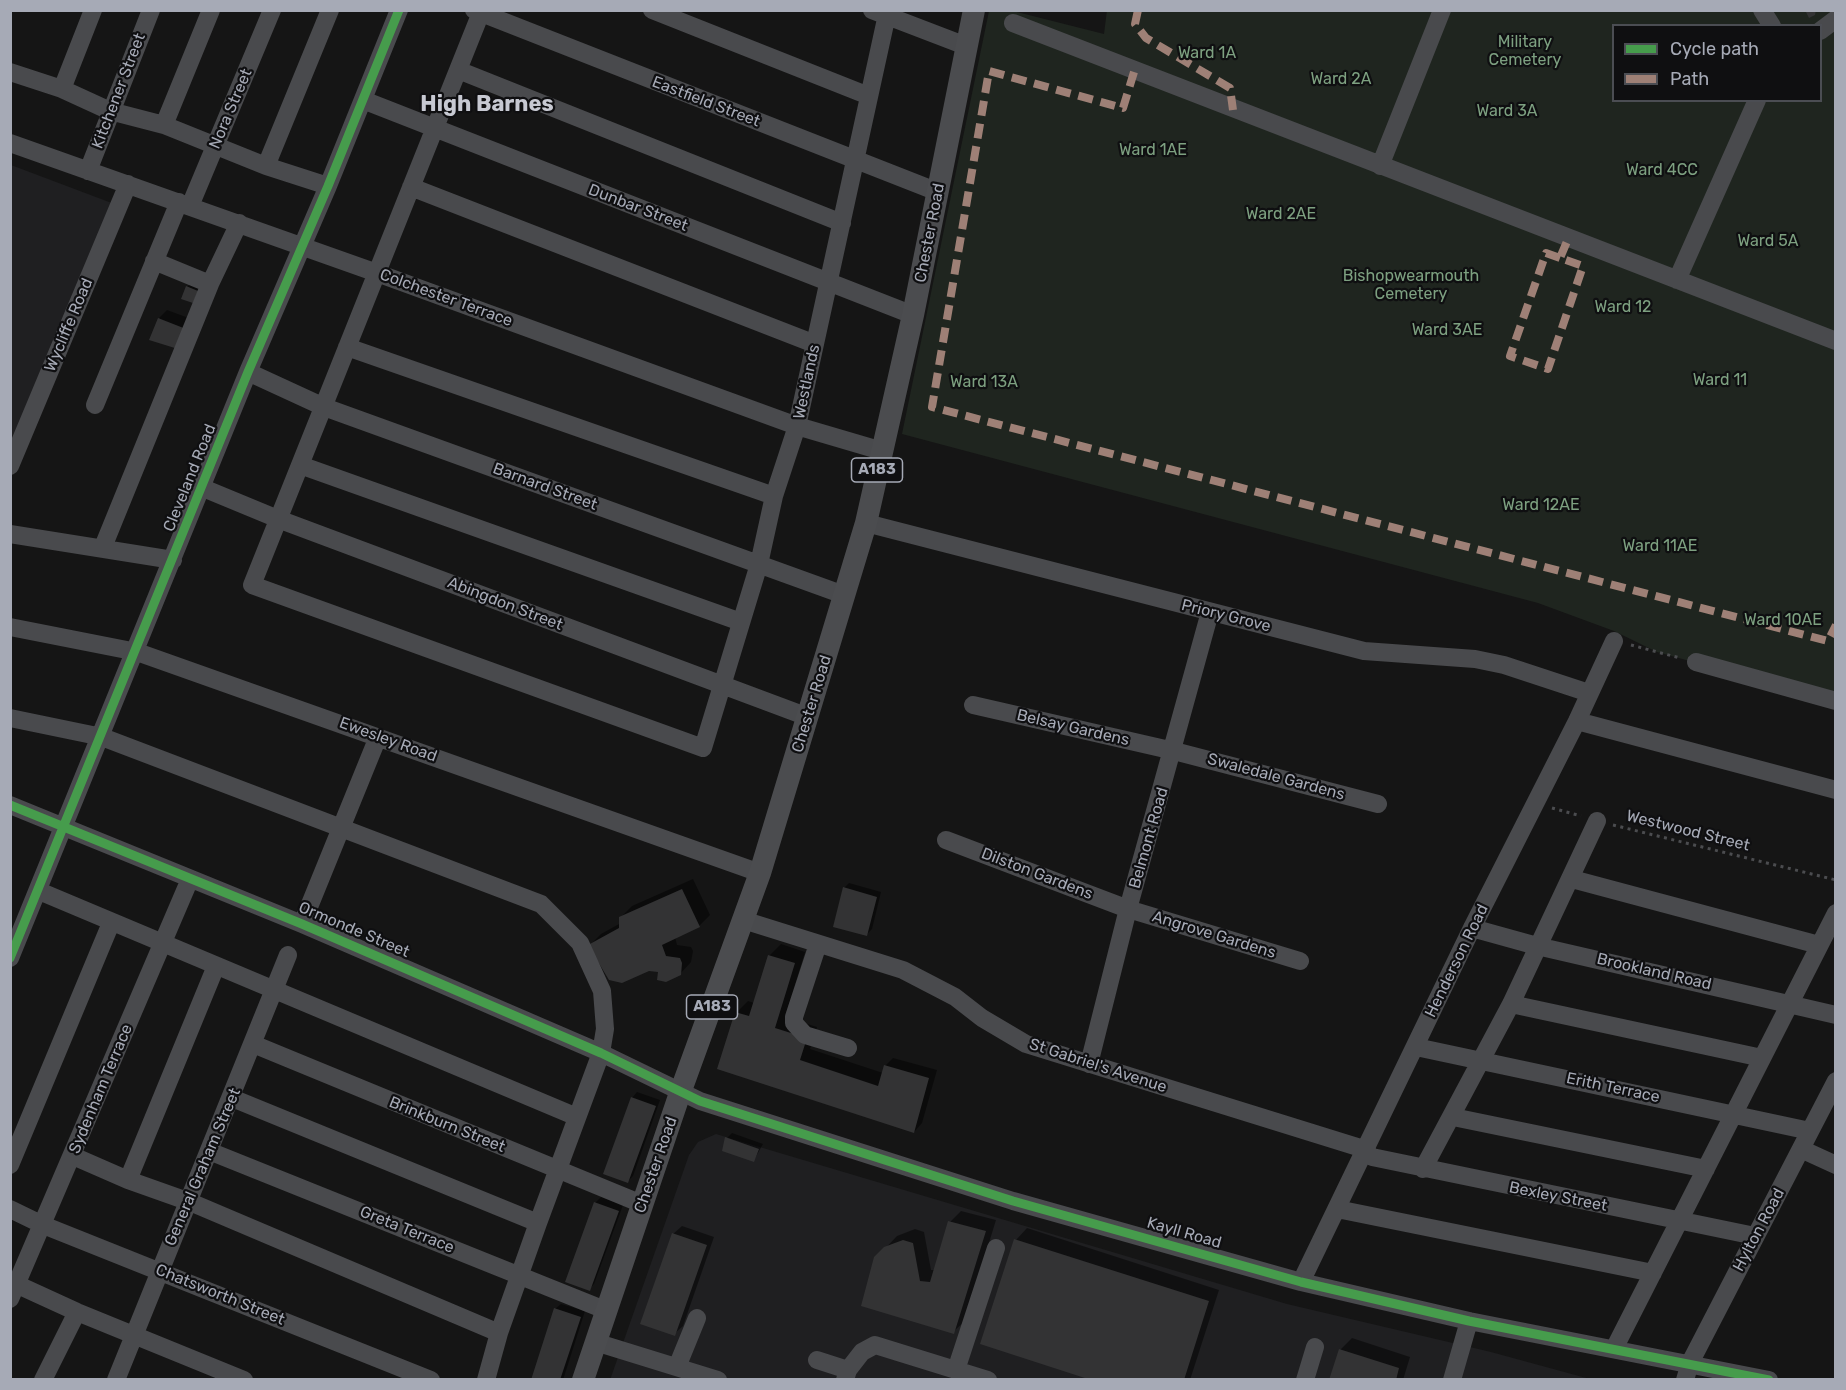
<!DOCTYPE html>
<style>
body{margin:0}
#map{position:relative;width:1846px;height:1390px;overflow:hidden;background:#151515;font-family:Rubik,sans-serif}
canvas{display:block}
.frame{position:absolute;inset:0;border:12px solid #a6aab6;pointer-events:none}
.legend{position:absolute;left:1612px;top:24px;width:210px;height:78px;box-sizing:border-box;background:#0f0f11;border:2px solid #4b4d53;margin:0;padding:8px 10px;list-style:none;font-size:18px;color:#a6aab6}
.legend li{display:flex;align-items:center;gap:12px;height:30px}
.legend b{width:30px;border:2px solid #4b4d53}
</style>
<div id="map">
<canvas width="1846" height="1390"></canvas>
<div class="frame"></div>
<ul class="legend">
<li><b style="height:8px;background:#469c4c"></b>Cycle path</li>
<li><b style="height:8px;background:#9e8076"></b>Path</li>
</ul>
</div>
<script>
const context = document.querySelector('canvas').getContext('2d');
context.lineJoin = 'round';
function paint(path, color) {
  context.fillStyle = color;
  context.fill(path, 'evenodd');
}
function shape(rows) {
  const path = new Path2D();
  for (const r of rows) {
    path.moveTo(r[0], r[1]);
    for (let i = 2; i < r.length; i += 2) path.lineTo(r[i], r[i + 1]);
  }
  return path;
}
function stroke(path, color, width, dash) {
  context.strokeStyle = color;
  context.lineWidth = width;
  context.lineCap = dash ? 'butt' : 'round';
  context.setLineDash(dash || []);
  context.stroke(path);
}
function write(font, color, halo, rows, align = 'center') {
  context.font = font + ' Rubik,sans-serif';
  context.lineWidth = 4.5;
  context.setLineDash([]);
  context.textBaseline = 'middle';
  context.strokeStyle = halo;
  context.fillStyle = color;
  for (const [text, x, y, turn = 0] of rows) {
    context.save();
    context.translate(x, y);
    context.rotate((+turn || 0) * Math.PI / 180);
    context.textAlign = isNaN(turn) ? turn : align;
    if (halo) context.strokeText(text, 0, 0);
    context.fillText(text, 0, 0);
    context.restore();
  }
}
paint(shape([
 [11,165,117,205,11,449],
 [716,1134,1287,1304,1491,1352,1590,1379,610,1380,689,1155,698,1142]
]), '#1f1f21');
paint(shape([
 [1107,10,1835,11,1835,701,1657,652,1614,631,1538,603,902,434,989,11,1013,11,1104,34],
 [1614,26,1820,26,1820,100,1614,100]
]), '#1f251f');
paint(shape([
 [196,279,201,293,187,287],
 [167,310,194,320,186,339,159,318],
 [693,879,710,915,699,926,675,937,677,945,691,947,693,951,691,962,680,974,660,971,590,945,601,934,621,923,620,918,632,906],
 [849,883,881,892,872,929,867,934,844,888],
 [781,944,805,952,785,1017,817,1027,810,1049,883,1073,885,1066,893,1058,937,1070,922,1123,914,1132,719,1068,736,1013,748,1001,754,1003,769,956],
 [637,1092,660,1100,633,1176,628,1181,632,1098],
 [732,1133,763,1144,754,1160,727,1138],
 [601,1197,623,1205,594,1284,589,1289,595,1203],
 [961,1211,996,1220,965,1321,953,1332,876,1258,897,1236,915,1229,924,1232,931,1270,935,1270,950,1222],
 [682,1226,714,1237,683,1326,674,1334,673,1234],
 [1027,1228,1219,1290,1190,1380,1096,1380,1016,1240],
 [561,1304,585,1311,563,1380,533,1380,555,1309],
 [1352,1338,1410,1357,1403,1380,1331,1380,1340,1350]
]), '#0007');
paint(shape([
 [1805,10,1816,10,1815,15,1809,18],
 [186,286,198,291,193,303,181,299],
 [158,318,186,329,178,349,149,340],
 [843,887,877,897,867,936,833,927],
 [682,889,700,927,662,945,666,956,680,958,682,963,681,975,666,982,657,980,658,972,649,971,622,983,609,980,588,945,619,928,619,917],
 [768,955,795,963,775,1028,807,1038,800,1060,878,1086,884,1065,929,1078,914,1133,717,1069,735,1012,749,1016],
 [631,1097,656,1106,628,1183,603,1174],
 [725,1137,759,1149,754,1162,722,1151],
 [594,1202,619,1211,590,1291,565,1282],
 [948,1221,986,1231,954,1334,861,1306,874,1257,884,1247,903,1240,913,1243,920,1281,930,1282],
 [672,1233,707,1245,675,1336,640,1324],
 [1014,1239,1209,1301,1184,1380,1091,1380,980,1344],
 [554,1308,581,1317,560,1380,531,1380],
 [1339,1349,1399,1368,1396,1380,1329,1380]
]), '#333334');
stroke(shape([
 [1631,645,1680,658],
 [1552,808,1581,816],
 [1613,825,1836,880]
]), '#4b4c4f', 3, [3, 4.5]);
stroke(shape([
 [474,10,938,192],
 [482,10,252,585,703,748,759,564,774,496,797,426,888,10],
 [652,10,869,96],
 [872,10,966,46],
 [1762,10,1772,26],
 [1013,23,1836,341],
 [1820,31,1836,19],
 [458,70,842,223],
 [10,72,62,89,110,111,164,125,266,166,328,186],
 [62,89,93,10],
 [363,100,913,315],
 [164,125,211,10],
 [10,143,377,273,797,426,882,451],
 [266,166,330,10],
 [1380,166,1442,10],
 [88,171,151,10],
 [411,187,815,344],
 [190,206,272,10],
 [154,261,210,284],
 [1677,280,1757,100],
 [347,347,774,496],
 [248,372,324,407,844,595],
 [95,405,179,202],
 [300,465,741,622],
 [10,466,128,184],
 [203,488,278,519,808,717],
 [866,523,1364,651,1475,659,1504,665,1589,693],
 [10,534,173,560],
 [103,547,210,284,239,223],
 [10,627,137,652,760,873],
 [1696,662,1836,701],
 [973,705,1174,751,1378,804],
 [10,718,102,737,541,904,580,943,602,991,605,1029,601,1053,538,1223,499,1333,486,1380],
 [1577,721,1836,790],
 [10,805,302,924,601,1053,700,1101,1013,1201,1301,1282,1469,1321,1769,1380],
 [946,840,1128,909,1300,961],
 [1572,879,1819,945],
 [39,891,577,1117],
 [743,920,903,970,955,997,982,1018,1026,1044,1364,1149,1372,1157,1755,1236],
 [302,924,378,737],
 [1472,928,1537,946,1836,1015],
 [818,944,794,1017,794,1023,805,1035,848,1048],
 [10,958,248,372,328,186,399,10],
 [1511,1004,1762,1058],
 [253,1044,642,1204],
 [1416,1047,1810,1131],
 [1089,1064,1128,909,1210,612],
 [232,1098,538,1223],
 [1453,1117,1706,1169],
 [1801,1149,1836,1165],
 [209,1151,605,1310],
 [73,1156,128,1180,190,1202,499,1333],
 [10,1165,111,923],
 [1423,1169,1511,1004,1597,821],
 [128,1180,216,966],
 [10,1209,43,1225,431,1380],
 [1337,1209,1653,1273],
 [1301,1282,1472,928,1577,721,1614,641],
 [18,1285,77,1312,244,1380],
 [10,1299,190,879],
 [595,1342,718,1380],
 [1614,1349,1836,913],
 [817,1360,848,1370],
 [677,1367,697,1318],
 [956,1370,996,1248],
 [43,1380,77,1312],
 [116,1380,288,955],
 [845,1380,848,1370,862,1352,875,1345,988,1380],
 [1305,1380,1315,1347],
 [1452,1380,1469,1321],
 [1685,1380,1690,1363,1836,1081]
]), '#494a4d', 18);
stroke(shape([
 [583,1380,680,1093,760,873,866,523,913,315,974,10]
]), '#4b4c4f', 22);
stroke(shape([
 [1138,10,1135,24,1146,38,1230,88,1233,110],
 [1134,72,1123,108,989,71,932,407,1828,641,1836,625],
 [1560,258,1546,253,1510,356,1548,369,1583,266,1560,258,1568,239]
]), '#9e8076', 8, [15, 8]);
stroke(shape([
 [10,805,302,924,601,1053,700,1101,1013,1201,1301,1282,1469,1321,1769,1380],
 [10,958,248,372,328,186,399,10]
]), '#469c4c', 9);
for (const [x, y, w] of [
 [877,470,51],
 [712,1007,51]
]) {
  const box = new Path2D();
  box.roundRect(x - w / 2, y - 12, w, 24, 4.5);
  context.fillStyle = '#0f0f11';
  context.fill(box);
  stroke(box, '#a6aab6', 1.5);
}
write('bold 15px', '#a6aab6', null, [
 ["A183",877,470],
 ["A183",712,1007]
]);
write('16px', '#7da080', '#0f0f11', [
 ["Military",1525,42],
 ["Cemetery",1525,60],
 ["Ward 1A",1207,53],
 ["Ward 2A",1341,79],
 ["Ward 3A",1507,111],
 ["Ward 1AE",1153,150],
 ["Ward 4CC",1662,170],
 ["Ward 2AE",1281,214],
 ["Ward 5A",1768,241],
 ["Bishopwearmouth",1411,276],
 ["Cemetery",1411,294],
 ["Ward 12",1623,307],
 ["Ward 3AE",1447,330],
 ["Ward 11",1720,380],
 ["Ward 13A",984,382],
 ["Ward 12AE",1541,505],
 ["Ward 11AE",1660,546],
 ["Ward 10AE",1783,620]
]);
write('16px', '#a6aab6', '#0f0f11', [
 ["Kitchener Street",119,91,-69],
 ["Eastfield Street",706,102,21],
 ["Nora Street",231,109,-67],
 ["Dunbar Street",638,208,21],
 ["Chester Road",930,233,-79],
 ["Colchester Terrace",446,298,20],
 ["Wycliffe Road",69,325,-67],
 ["Westlands",807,382,-78],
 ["Cleveland Road",190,478,-68],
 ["Barnard Street",545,487,20],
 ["Abingdon Street",505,604,21],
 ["Priory Grove",1226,616,14],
 ["Chester Road",812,704,-73],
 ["Belsay Gardens",1073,728,13],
 ["Ewesley Road",388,740,20],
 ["Swaledale Gardens",1276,777,15],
 ["Westwood Street",1688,831,14],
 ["Belmont Road",1149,838,-74],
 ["Dilston Gardens",1037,874,21],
 ["Ormonde Street",354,930,23],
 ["Angrove Gardens",1214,935,17],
 ["Henderson Road",1457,961,-64],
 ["Brookland Road",1654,972,13],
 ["St Gabriel's Avenue",1098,1066,18],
 ["Erith Terrace",1613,1088,12],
 ["Sydenham Terrace",101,1089,-67],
 ["Brinkburn Street",447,1125,22],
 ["Chester Road",656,1165,-71],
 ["General Graham Street",203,1167,-67],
 ["Bexley Street",1558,1197,11],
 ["Greta Terrace",407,1230,22],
 ["Hylton Road",1759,1230,-62],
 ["Kayll Road",1184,1233,16],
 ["Chatsworth Street",220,1295,22]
]);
write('bold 22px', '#c7c9d2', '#0f0f11', [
 ["High Barnes",487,105]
]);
</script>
